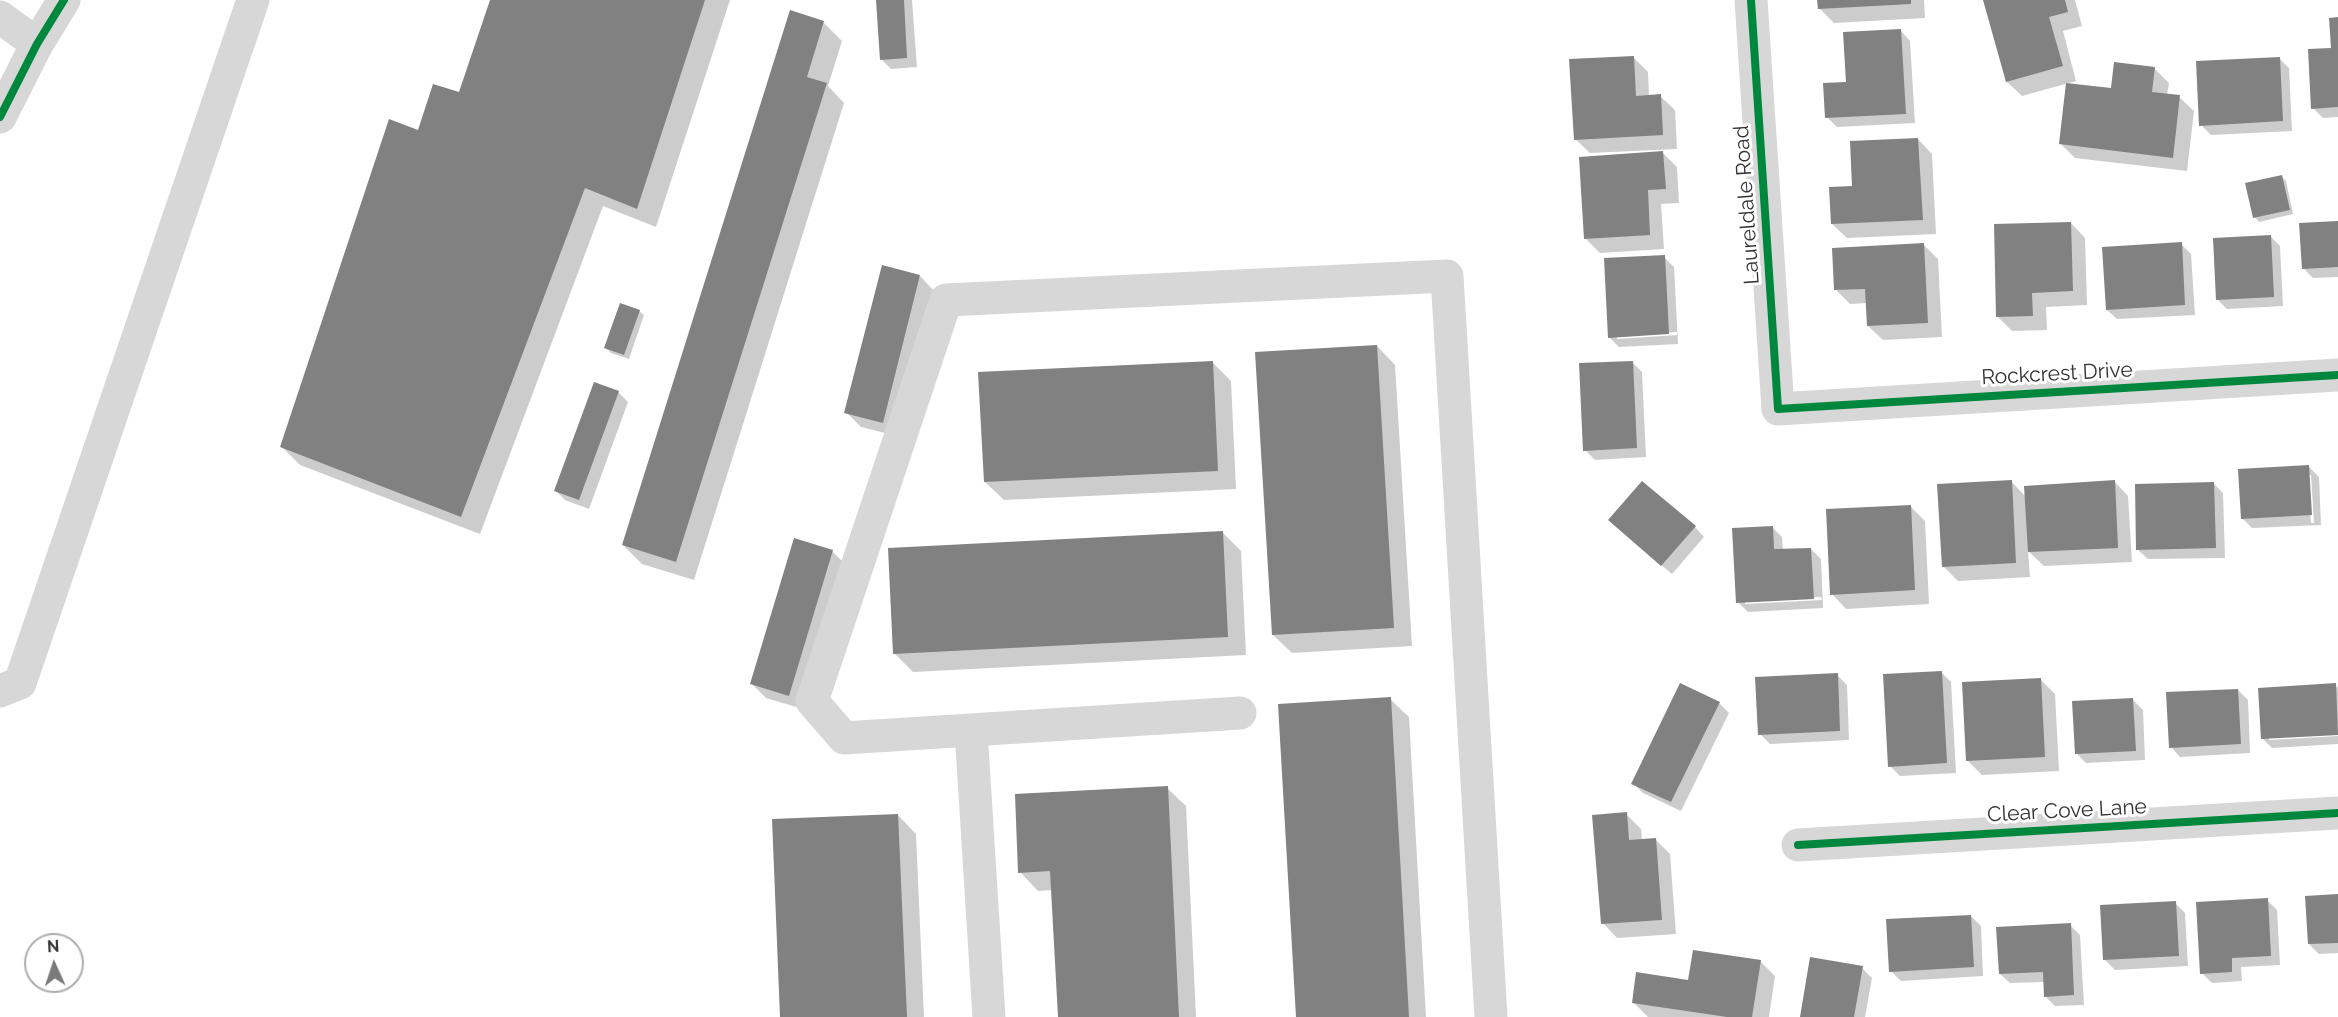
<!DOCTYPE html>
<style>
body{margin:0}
#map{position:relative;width:2338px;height:1017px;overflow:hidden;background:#fff;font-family:Raleway,sans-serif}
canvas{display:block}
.north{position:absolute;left:24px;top:933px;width:60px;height:60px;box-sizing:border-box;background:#fff;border:2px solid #adadad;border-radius:50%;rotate:357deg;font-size:16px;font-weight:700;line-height:24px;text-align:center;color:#333}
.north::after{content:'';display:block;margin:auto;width:21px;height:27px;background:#7a7a7a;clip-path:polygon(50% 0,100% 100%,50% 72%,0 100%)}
</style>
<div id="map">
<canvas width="2338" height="1017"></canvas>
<div class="north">N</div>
</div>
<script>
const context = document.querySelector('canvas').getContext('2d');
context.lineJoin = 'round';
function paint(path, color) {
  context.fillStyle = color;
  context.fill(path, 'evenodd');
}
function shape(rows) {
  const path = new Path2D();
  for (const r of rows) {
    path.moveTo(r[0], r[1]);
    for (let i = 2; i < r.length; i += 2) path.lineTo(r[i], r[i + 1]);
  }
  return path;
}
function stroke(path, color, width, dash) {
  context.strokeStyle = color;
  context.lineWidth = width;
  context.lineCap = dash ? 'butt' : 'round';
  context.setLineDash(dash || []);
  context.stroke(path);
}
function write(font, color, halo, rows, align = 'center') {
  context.font = font + ' Raleway,sans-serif';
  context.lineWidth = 6;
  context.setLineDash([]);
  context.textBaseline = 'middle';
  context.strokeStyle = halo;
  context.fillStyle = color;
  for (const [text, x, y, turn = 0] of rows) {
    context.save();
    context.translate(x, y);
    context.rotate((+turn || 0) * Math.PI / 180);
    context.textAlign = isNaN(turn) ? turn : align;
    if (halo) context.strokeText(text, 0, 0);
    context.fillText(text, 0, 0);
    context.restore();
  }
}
paint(shape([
 [492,0,730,0,656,227,603,206,480,534,300,465,282,447,419,132,460,94],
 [878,0,912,0,917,67,891,69,881,59],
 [1819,0,1924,0,1925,18,1834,23,1819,8],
 [1984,0,2075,0,2082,26,2063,31,2076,81,2022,96,2007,82],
 [790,12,824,23,842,41,828,86,844,103,694,580,642,564,623,545],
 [2338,19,2338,117,2323,118,2313,108,2332,49],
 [1901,31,1910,41,1915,123,1837,127,1827,117,1847,83],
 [1633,57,1648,72,1649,97,1660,96,1675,110,1677,149,1590,153,1575,139],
 [2279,58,2289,68,2292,131,2211,135,2201,125],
 [2154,68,2169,83,2167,95,2179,97,2194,111,2187,171,2075,158,2061,144,2112,90],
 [1918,139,1932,154,1936,234,1847,238,1832,224,1854,187],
 [1662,152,1677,167,1679,203,1661,204,1664,249,1600,253,1586,239],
 [2282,177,2286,181,2293,214,2259,222,2255,217],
 [2071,223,2085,238,2087,305,2046,307,2047,330,2012,331,1998,317],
 [2338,223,2338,277,2313,278,2303,268],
 [2270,236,2280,246,2283,306,2227,309,2217,299],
 [1923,244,1938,259,1942,337,1883,340,1868,326,1867,303,1850,304,1836,290],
 [2181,244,2191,254,2195,315,2117,319,2107,310],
 [1664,257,1674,267,1678,344,1619,347,1609,337],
 [1677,332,1677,335,1617,339,1617,336],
 [920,276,934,291,897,436,861,427,846,412],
 [639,311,644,315,629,359,611,353,606,348],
 [1377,346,1395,365,1412,646,1292,653,1273,635],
 [1212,362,1231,381,1236,489,1004,500,985,482],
 [1632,362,1642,372,1646,457,1595,460,1585,450],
 [618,392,628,402,589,509,565,500,555,490],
 [2309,467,2319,477,2321,525,2252,528,2242,518],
 [2308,475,2311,475,2314,523,2311,523],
 [2011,481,2026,497,2114,481,2128,496,2132,562,2044,566,2028,551,2030,577,1958,581,1943,566],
 [2213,483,2223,493,2225,558,2148,559,2138,550],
 [1910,506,1925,521,1929,604,1846,609,1832,594],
 [1695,527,1704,537,1672,574,1620,530],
 [1772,527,1782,537,1783,551,1811,549,1821,559,1823,608,1748,612,1738,602],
 [1821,597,1822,600,1745,604,1745,601],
 [1222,532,1241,551,1246,655,913,672,894,653],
 [795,540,833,552,847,566,803,709,766,698,752,684],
 [1941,672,1951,682,1956,773,1900,776,1890,766],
 [1837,675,1847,685,1849,740,1770,744,1760,734],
 [2041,680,2055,694,2059,771,1982,775,1968,761],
 [2335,685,2338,688,2338,733,2269,737,2269,740,2338,736,2338,744,2272,748,2262,738],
 [2238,690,2248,700,2250,753,2180,757,2171,747],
 [1390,699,1409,717,1426,1017,1298,1017],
 [2133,700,2143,710,2145,760,2086,763,2076,753],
 [1719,703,1729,713,1681,811,1643,793,1633,783],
 [1167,788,1186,806,1196,1017,1059,1017,1053,890,1038,891,1020,872],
 [1626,814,1641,829,1642,841,1655,839,1670,854,1676,934,1617,938,1603,923],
 [898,815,916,834,924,1017,782,1017],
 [2338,896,2338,953,2319,954,2309,944],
 [2267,900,2277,910,2280,965,2241,967,2242,981,2212,983,2202,973],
 [2175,903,2185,913,2188,966,2115,970,2105,960],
 [1971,916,1981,926,1983,976,1901,981,1891,971],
 [2070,925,2080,935,2084,1005,2055,1006,2045,996,2045,982,2010,983,2000,974],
 [1761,962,1775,976,1769,1017,1648,1017,1633,1002],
 [1862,968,1872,978,1865,1017,1801,1017]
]), '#0003');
paint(shape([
 [490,0,705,0,637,209,585,188,461,517,280,447,389,119,418,130,433,84,459,92],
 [876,0,904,0,907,58,880,60],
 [1817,0,1911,0,1911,4,1818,9],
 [1983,0,2065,0,2068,12,2049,17,2063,66,2006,82],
 [790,10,824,21,807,77,827,83,676,562,622,545],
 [2338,17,2338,107,2311,109,2308,49,2331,48,2329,18],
 [1901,29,1906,114,1825,118,1823,83,1846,82,1843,32],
 [1634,56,1636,96,1661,94,1663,135,1574,140,1569,59],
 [2280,57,2283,121,2199,126,2196,61],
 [2114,62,2155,67,2152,92,2180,95,2173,158,2059,144,2066,83,2111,88],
 [1918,138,1923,220,1831,224,1829,187,1852,186,1850,141],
 [1663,151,1666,189,1648,190,1650,235,1584,239,1579,157],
 [2282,175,2290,210,2253,218,2245,183],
 [2338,221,2338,267,2302,269,2299,223],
 [2071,222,2073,291,2032,293,2033,316,1996,317,1994,224],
 [2271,235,2274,297,2216,300,2213,238],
 [2182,242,2185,305,2106,310,2102,247],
 [1924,243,1928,323,1867,326,1865,289,1834,290,1832,248],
 [1665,255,1669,334,1608,338,1604,258],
 [882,265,920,275,883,423,844,413],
 [620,303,640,310,624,355,604,348],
 [1377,345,1394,628,1272,635,1255,352],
 [1213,361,1218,471,984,482,978,372],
 [1633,361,1637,448,1583,451,1579,363],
 [594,382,619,391,579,500,554,491],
 [2309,465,2312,515,2241,519,2238,469],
 [2012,480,2016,563,1942,567,1937,484],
 [2115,480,2118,548,2028,552,2024,486],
 [1642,481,1696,526,1661,566,1608,520],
 [2214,482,2216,548,2136,550,2135,484],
 [1911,505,1915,590,1830,595,1826,509],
 [1773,526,1774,549,1811,548,1814,599,1736,603,1732,528],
 [1223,531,1228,637,893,654,888,548],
 [794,538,833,550,789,696,750,684],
 [1942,671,1947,763,1888,767,1883,674],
 [1838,673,1840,731,1758,735,1755,677],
 [2041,678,2045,757,1966,761,1962,682],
 [1680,683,1720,702,1671,802,1631,784],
 [2336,683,2338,735,2261,739,2258,688],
 [2238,689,2241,744,2169,748,2166,692],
 [1391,697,1409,1017,1296,1017,1278,704],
 [2133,698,2136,751,2075,754,2072,701],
 [1168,786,1179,1017,1058,1017,1050,871,1018,873,1015,794],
 [1627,812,1629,840,1656,838,1662,920,1601,924,1592,815],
 [898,814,907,1017,780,1017,772,819],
 [2338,894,2338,943,2308,944,2305,896],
 [2268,898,2271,956,2232,958,2232,972,2200,974,2196,902],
 [2176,901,2179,956,2103,960,2100,905],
 [1971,915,1974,967,1889,972,1886,919],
 [2071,923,2074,995,2044,997,2043,972,1999,974,1996,927],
 [1693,950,1761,960,1752,1017,1727,1017,1632,1003,1636,972,1688,980],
 [1810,957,1863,966,1854,1017,1800,1017]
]), '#818181');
stroke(shape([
 [1751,0,1778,409,2338,375],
 [0,17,37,44],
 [0,117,37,44,64,0],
 [0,691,20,683,253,0],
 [1240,713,844,738,812,701,946,300,1447,276,1491,1017],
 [971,730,989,1017],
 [1798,845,2338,813]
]), '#d7d7d7', 33);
stroke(shape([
 [1751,0,1778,409,2338,375],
 [0,117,37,44,64,0],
 [1798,845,2338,813]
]), '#00873e', 8);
write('21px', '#333', '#fff', [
 ["Laureldale Road",1747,205,-94],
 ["Rockcrest Drive",2057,374,-3],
 ["Clear Cove Lane",2067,811,-3]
]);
</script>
